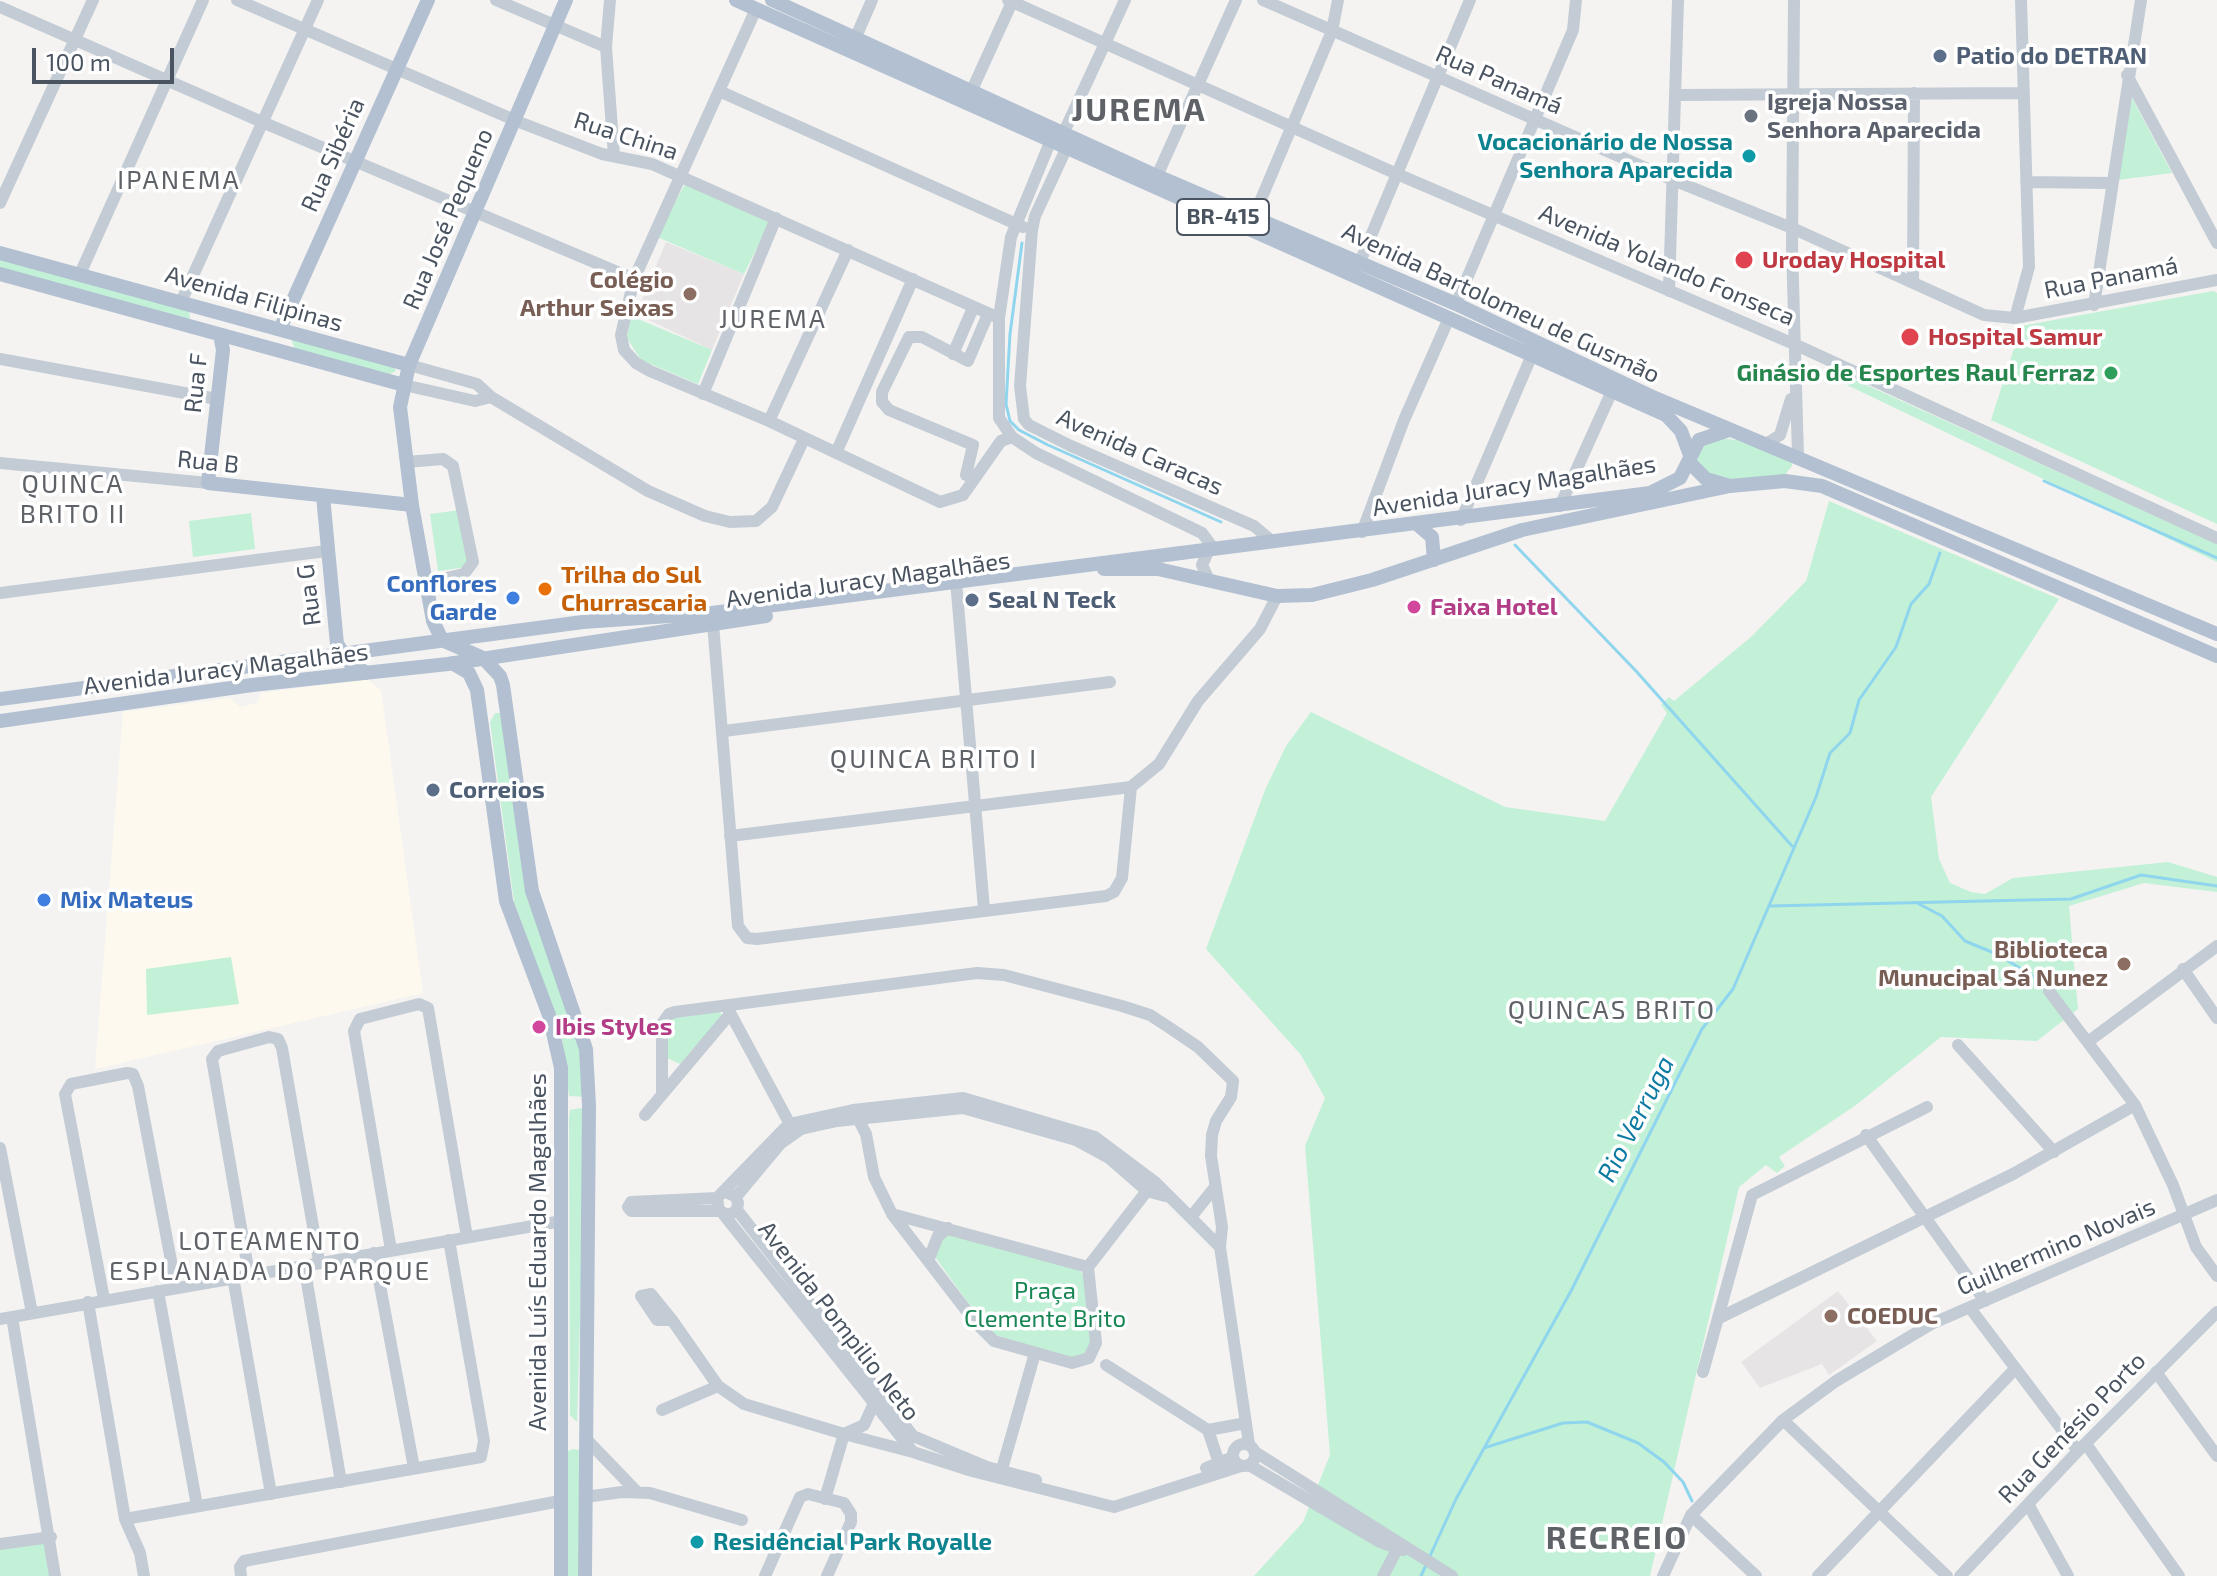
<!DOCTYPE html>
<meta charset="utf-8">
<style>
body{margin:0}
#map{position:relative;width:2217px;height:1576px;overflow:hidden;background:#f5f3f2;font-family:"Exo 2",sans-serif}
canvas{display:block}
.scale{position:absolute;left:32px;top:48px;width:142px;height:36px;box-sizing:border-box;border:4px solid #4a5460;border-top:0;padding-left:10px;font-size:24px;line-height:28px;white-space:nowrap;color:#4a5460;-webkit-text-stroke:6px #fff;paint-order:stroke}
</style>
<div id="map">
<canvas width="2217" height="1576"></canvas>
<div class="scale">100 m</div>
</div>
<script>
const context = document.querySelector('canvas').getContext('2d');
context.lineJoin = 'round';
function paint(path, color) {
  context.fillStyle = color;
  context.fill(path, 'evenodd');
}
function shape(rows) {
  const path = new Path2D();
  for (const r of rows) {
    if (r.length === 3) {
      path.moveTo(r[0] + r[2], r[1]);
      path.arc(r[0], r[1], r[2], 0, 2 * Math.PI);
      continue;
    }
    path.moveTo(r[0], r[1]);
    for (let i = 2; i < r.length; i += 2) path.lineTo(r[i], r[i + 1]);
  }
  return path;
}
function stroke(path, color, width, dash) {
  context.strokeStyle = color;
  context.lineWidth = width;
  context.lineCap = dash ? 'butt' : 'round';
  context.setLineDash(dash || []);
  context.stroke(path);
}
function write(font, color, halo, rows, align = 'center') {
  context.font = font + ' "Exo 2",sans-serif';
  context.lineWidth = 7;
  context.setLineDash([]);
  context.textBaseline = 'middle';
  context.strokeStyle = halo;
  context.fillStyle = color;
  for (const [text, x, y, turn = 0] of rows) {
    context.save();
    context.translate(x, y);
    context.rotate((+turn || 0) * Math.PI / 180);
    context.textAlign = isNaN(turn) ? turn : align;
    if (halo) context.strokeText(text, 0, 0);
    context.fillText(text, 0, 0);
    context.restore();
  }
}
paint(shape([
 [367,679,381,690,423,993,95,1069,123,712,230,698,240,707,257,703,261,693]
]), '#fdf9ee');
paint(shape([
 [666,242,744,274,712,350,636,314],
 [1838,1291,1877,1341,1829,1375,1822,1364,1760,1388,1741,1362]
]), '#e6e4e4');
paint(shape([
 [2132,98,2172,173,2118,180],
 [685,184,770,222,744,274,657,237],
 [0,255,189,308,190,318,186,322,0,271],
 [2213,291,2217,293,2217,524,1991,420,2021,326],
 [631,316,712,350,698,384,641,360,627,338],
 [290,336,394,367,396,371,390,374,295,349],
 [1829,368,2217,544,2217,562,1826,375],
 [1719,438,1737,440,1792,461,1792,466,1784,476,1736,481,1720,478,1698,468,1695,454,1700,445],
 [1829,501,2059,599,1931,797,1939,859,1950,883,1971,892,1985,894,2013,878,2168,862,2217,877,2217,892,2144,883,2069,906,2078,1009,2037,1041,1941,1037,1856,1105,1779,1157,1785,1166,1777,1173,1766,1165,1739,1187,1650,1576,1254,1576,1303,1522,1330,1455,1305,1146,1325,1098,1301,1055,1206,949,1265,790,1286,746,1311,712,1505,807,1605,821,1667,713,1661,705,1669,697,1674,701,1752,636,1806,581],
 [460,510,468,567,438,571,430,514],
 [251,513,255,549,193,557,189,521],
 [495,713,500,713,523,839,578,1029,586,1097,569,1096,561,1031,514,902,490,722],
 [231,957,239,1004,147,1015,146,969],
 [720,1012,722,1016,680,1064,667,1058,668,1027,673,1018],
 [581,1108,586,1115,577,1422,570,1415,569,1118,570,1110],
 [952,1234,1079,1270,1086,1277,1094,1345,1090,1353,1075,1358,1060,1356,990,1333,935,1257,942,1238],
 [573,1449,580,1450,583,1576,568,1576,568,1451],
 [46,1538,53,1576,0,1576,0,1545]
]), '#c2f1d7');
stroke(shape([
 [1022,243,1010,334,1006,404,1010,421,1019,430,1048,445,1221,522],
 [2044,481,2217,558],
 [1515,545,1636,671,1792,846],
 [1919,904,1942,916,1965,941,1999,955,2045,984],
 [1770,906,2071,899,2141,875,2217,886],
 [1484,1448,1563,1423,1587,1422,1638,1443,1664,1462,1683,1482,1692,1501],
 [1430,1556,1456,1499,1571,1291,1702,1029,1733,989,1816,797,1830,753,1850,733,1859,700,1896,647,1911,604,1929,584,1940,553],
 [1421,1576,1427,1563]
]), '#8fd5ee', 3);
stroke(shape([
 [237,0,519,122,602,154,652,164,999,318],
 [496,0,606,47],
 [610,0,606,47,614,156],
 [1008,0,1397,174,1794,344,2217,538],
 [1263,0,1673,180,1792,228,1984,315,2015,318,2217,280],
 [1794,0,1792,247,1798,456],
 [0,7,262,122,634,279],
 [756,9,634,279,621,335,624,350,636,363,650,371,769,421,940,502,963,495,1001,441,1012,437],
 [855,39,872,0],
 [2127,75,2217,243],
 [719,91,1023,227],
 [971,92,1013,0],
 [1676,95,2024,93],
 [1064,132,1125,0],
 [1051,140,1011,237,999,318,999,418,1012,437,1036,453,1202,533,1211,545,1202,565,1209,580],
 [1067,147,1035,216,1032,230,1020,386,1024,419,1029,425,1071,446,1254,526,1273,542],
 [1157,176,1236,0],
 [2026,182,2111,183],
 [0,203,93,0],
 [1254,216,1332,31,1338,0],
 [1360,262,1470,0],
 [80,274,203,0],
 [1913,282,1914,93],
 [1669,291,1678,0],
 [181,302,318,0],
 [1456,304,1573,30,1576,0],
 [2094,305,2141,0],
 [2015,318,2029,267,2021,0],
 [953,354,973,308],
 [0,359,217,399],
 [409,365,477,384,491,397,648,491,705,516,730,522,756,521,772,507,804,439],
 [404,385,475,401,491,397],
 [703,394,776,218],
 [769,421,848,250],
 [1766,444,1780,435,1791,399],
 [836,453,913,279],
 [406,462,443,459,453,466,473,562,464,574,424,583],
 [0,463,208,483],
 [966,475,973,445,889,410,882,402,882,392,909,337,922,337,968,361,988,314],
 [1560,506,1612,391],
 [1461,520,1532,355],
 [1362,532,1404,420,1449,318],
 [956,581,984,909],
 [0,593,326,551],
 [713,624,738,926,747,938,757,939,1106,896,1114,892,1122,878,1131,787,1159,764,1198,701,1260,629,1277,596],
 [724,731,1110,682],
 [730,836,1131,787],
 [2183,969,2217,1018],
 [2049,991,2135,1105,2173,1185,2196,1247,2217,1276],
 [727,1007,792,1128],
 [2089,1041,2217,946],
 [1958,1045,2054,1152],
 [662,1094,662,1024,669,1014,675,1012,977,973,1004,975,1122,1006,1150,1015,1170,1028,1198,1047,1233,1081,1231,1097,1216,1121,1212,1135,1211,1156,1222,1227,1220,1247],
 [855,1113,866,1134,874,1177,892,1214,976,1323,994,1341,1072,1363,1089,1358,1096,1343,1088,1267],
 [645,1115,730,1014],
 [1866,1135,1985,1301],
 [0,1148,32,1313],
 [726,1192,736,1197,738,1203,737,1210,729,1215,719,1211,717,1198,789,1124,853,1110,963,1098,1095,1137,1155,1182,1220,1247,1249,1444],
 [736,1197,781,1143,801,1129,837,1121,963,1108,1076,1140,1109,1158,1147,1191,1165,1196],
 [717,1198,631,1202,628,1207,631,1211,719,1211],
 [737,1210,913,1436,987,1467,1036,1480],
 [892,1214,1088,1267],
 [724,1215,913,1452,972,1471,1114,1507,1241,1466],
 [1191,1217,1215,1187],
 [391,1250,354,1031,360,1019,419,1004,428,1008,467,1237],
 [374,1253,414,1468],
 [928,1261,938,1236,948,1228],
 [304,1265,341,1482],
 [1088,1267,1150,1187],
 [249,1274,212,1059,218,1051,269,1037,278,1039,282,1048,319,1261],
 [233,1277,271,1494],
 [158,1291,197,1506],
 [104,1299,65,1094,71,1084,127,1073,133,1074,138,1086,176,1287],
 [88,1302,125,1519,140,1553,144,1576],
 [1970,1308,2078,1451],
 [12,1317,55,1576],
 [1719,1318,2013,1174,2135,1105],
 [0,1319,562,1221],
 [672,1320,657,1320,641,1296,651,1294,672,1320,718,1386,744,1404,844,1434,864,1425,876,1399],
 [1106,1365,1208,1430],
 [1703,1372,1752,1195,1927,1107],
 [2156,1372,2217,1456],
 [662,1410,718,1386],
 [1783,1420,1947,1576],
 [587,1440,637,1492],
 [1244,1455,11],
 [2086,1444,2179,1576],
 [1255,1452,1452,1576],
 [1219,1463,1208,1430,1246,1423],
 [1249,1465,1380,1542,1403,1550],
 [1206,1468,1233,1457],
 [1000,1476,1035,1353],
 [585,1497,622,1492,650,1493,742,1520],
 [825,1499,844,1434,913,1452],
 [2028,1504,2068,1576],
 [1691,1515,1756,1576],
 [125,1519,481,1457,484,1441,449,1240],
 [0,1544,51,1537],
 [241,1576,240,1567,244,1561,560,1501],
 [765,1576,800,1497,808,1494,844,1503,851,1514,851,1522,827,1576],
 [1383,1576,1400,1544],
 [1663,1576,1691,1515,1783,1420,1836,1381,1931,1324,2217,1200],
 [1818,1576,2014,1370],
 [1960,1576,2078,1451,2217,1312]
]), '#c3ccd4', 12);
stroke(shape([
 [566,0,409,365,400,407,412,505,433,621,442,640,483,658,500,676,503,685,532,891,586,1049,589,1106,585,1576],
 [736,0,1666,415,1681,431,1690,455],
 [772,0,1157,176,1456,304,1655,398,2217,634],
 [0,253,409,365],
 [0,274,404,385],
 [280,329,428,0],
 [220,335,223,350,208,483,412,505],
 [1689,462,1706,479,1730,486,1785,481,1822,486,2217,656],
 [323,496,337,644,349,662,366,673],
 [1418,525,1432,537,1434,560],
 [1104,569,1158,569,1277,596,1312,595,1372,580,1522,530,1730,486],
 [452,663,469,673,477,690,506,901,549,1015,561,1068,561,1576],
 [0,699,583,622,712,613,1650,493,1680,478,1699,440,1729,430],
 [0,721,252,685,448,664,766,616]
]), '#b2c0d1', 14);
for (const [x, y, r, color] of [
 [1940,56,8,"#5c6f8a"],
 [1751,116,8,"#6b7280"],
 [1749,156,8,"#0f9aa8"],
 [1744,260,10,"#e0444e"],
 [690,294,8,"#8d6e63"],
 [1910,337,10,"#e0444e"],
 [2111,373,8,"#2e9e5b"],
 [545,589,8,"#e8710a"],
 [513,598,8,"#3f7fe0"],
 [972,600,8,"#5c6f8a"],
 [1414,607,8,"#d1479c"],
 [433,790,8,"#5c6f8a"],
 [44,900,8,"#3f7fe0"],
 [2124,964,8,"#8d6e63"],
 [539,1027,8,"#d1479c"],
 [1831,1316,8,"#8d6e63"],
 [697,1542,8,"#0f9aa8"]
]) {
  const dot = new Path2D();
  dot.arc(x, y, r, 0, 2 * Math.PI);
  context.fillStyle = color;
  context.fill(dot);
  stroke(dot, '#fff', 3);
}
for (const [x, y, w] of [
 [1223,217,92]
]) {
  const box = new Path2D();
  box.roundRect(x - w / 2, y - 18, w, 36, 6);
  context.fillStyle = '#fff';
  context.fill(box);
  stroke(box, '#4a5460', 2);
}
write('bold 22px', '#4a5460', null, [
 ["BR-415",1223,217]
]);
write('bold 24px', '#4e5e75', '#fff', [
 ["Patio do DETRAN",1956,56],
 ["Seal N Teck",988,600],
 ["Correios",449,790]
], 'left');
write('24px', '#4a5460', '#fff', [
 ["Rua Panamá",1499,80,24],
 ["Rua China",626,136,18],
 ["Rua Sibéria",333,155,-66],
 ["Rua José Pequeno",448,219,-67],
 ["Avenida Yolando Fonseca",1667,265,23],
 ["Rua Panamá",2111,278,-11],
 ["Avenida Filipinas",254,299,16],
 ["Avenida Bartolomeu de Gusmão",1501,303,25],
 ["Rua F",196,383,-84],
 ["Avenida Caracas",1140,452,24],
 ["Rua B",208,462,6],
 ["Avenida Juracy Magalhães",1514,486,-9],
 ["Avenida Juracy Magalhães",868,580,-8],
 ["Rua G",309,595,-97],
 ["Avenida Juracy Magalhães",226,669,-7],
 ["Guilhermino Novais",2056,1247,-23],
 ["Avenida Luís Eduardo Magalhães",538,1252,-90],
 ["Avenida Pompilio Neto",839,1321,52],
 ["Rua Genésio Porto",2072,1428,-46]
]);
write('bold 24px', '#5b616d', '#fff', [
 ["Igreja Nossa",1767,102],
 ["Senhora Aparecida",1767,130]
], 'left');
write('bold 24px', '#0d838f', '#fff', [
 ["Vocacionário de Nossa",1733,142],
 ["Senhora Aparecida",1733,170],
 ["Residêncial Park Royalle",713,1542,"left"]
], 'right');
write('bold 24px', '#be3a42', '#fff', [
 ["Uroday Hospital",1762,260],
 ["Hospital Samur",1928,337]
], 'left');
write('bold 24px', '#785e54', '#fff', [
 ["Colégio",674,280],
 ["Arthur Seixas",674,308],
 ["Biblioteca",2108,950],
 ["Munucipal Sá Nunez",2108,978],
 ["COEDUC",1847,1316,"left"]
], 'right');
write('bold 24px', '#27864d', '#fff', [
 ["Ginásio de Esportes Raul Ferraz",2095,373]
], 'right');
write('bold 24px', '#c56008', '#fff', [
 ["Trilha do Sul",561,575],
 ["Churrascaria",561,603]
], 'left');
write('bold 24px', '#366cbe', '#fff', [
 ["Conflores",497,584],
 ["Garde",497,612],
 ["Mix Mateus",60,900,"left"]
], 'right');
write('bold 24px', '#b23c85', '#fff', [
 ["Faixa Hotel",1430,607],
 ["Ibis Styles",555,1027]
], 'left');
write('24px', '#178554', '#fff', [
 ["Praça",1045,1291],
 ["Clemente Brito",1045,1319]
]);
context.letterSpacing = '2px';
write('26px', '#5f6267', '#fff', [
 ["IPANEMA",179,180],
 ["JUREMA",773,319],
 ["QUINCA",73,484],
 ["BRITO II",73,514],
 ["QUINCA BRITO I",934,759],
 ["QUINCAS BRITO",1612,1010],
 ["LOTEAMENTO",270,1241],
 ["ESPLANADA DO PARQUE",270,1271]
]);
context.letterSpacing = '0px';
write('italic 26px', '#0c7aa2', '#fff', [
 ["Rio Verruga",1636,1119,-63]
]);
context.letterSpacing = '2px';
write('bold 32px', '#5f6267', '#fff', [
 ["JUREMA",1139,110],
 ["RECREIO",1617,1538]
]);
context.letterSpacing = '0px';
</script>
